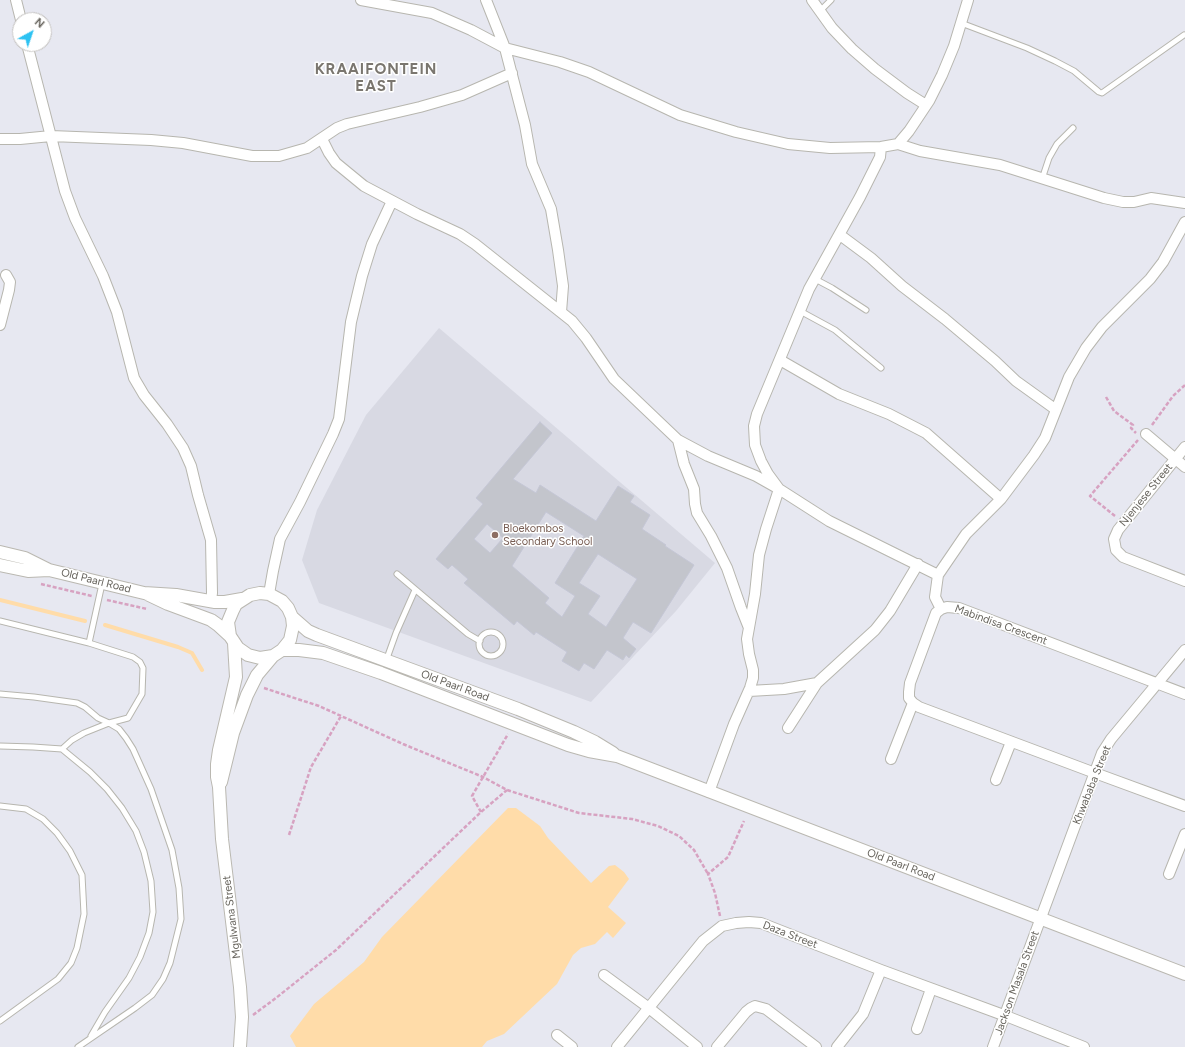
<!DOCTYPE html>
<style>
body{margin:0}
#map{position:relative;width:1185px;height:1047px;overflow:hidden;background:#e7e8f1;font-family:Figtree,sans-serif}
canvas{display:block}
.north{position:absolute;left:12px;top:12px;width:40px;height:40px;box-sizing:border-box;background:#fff;border:1px solid #c3c1bf;border-radius:50%;rotate:40deg;font-size:11px;font-weight:700;line-height:16px;text-align:center;color:#68655e}
.north::after{content:'';display:block;margin:auto;width:14px;height:18px;background:#2cc2f2;clip-path:polygon(50% 0,100% 100%,50% 72%,0 100%)}
</style>
<div id="map">
<canvas width="1185" height="1047"></canvas>
<div class="north">N</div>
</div>
<script>
const context = document.querySelector('canvas').getContext('2d');
context.lineJoin = 'round';
function paint(path, color) {
  context.fillStyle = color;
  context.fill(path, 'evenodd');
}
function shape(rows) {
  const path = new Path2D();
  for (const r of rows) {
    if (r.length === 3) {
      path.moveTo(r[0] + r[2], r[1]);
      path.arc(r[0], r[1], r[2], 0, 2 * Math.PI);
      continue;
    }
    path.moveTo(r[0], r[1]);
    for (let i = 2; i < r.length; i += 2) path.lineTo(r[i], r[i + 1]);
  }
  return path;
}
function stroke(path, color, width, dash) {
  context.strokeStyle = color;
  context.lineWidth = width;
  context.lineCap = dash ? 'butt' : 'round';
  context.setLineDash(dash || []);
  context.stroke(path);
}
function write(font, color, halo, rows, align = 'center') {
  context.font = font + ' Figtree,sans-serif';
  context.lineWidth = 3;
  context.setLineDash([]);
  context.textBaseline = 'middle';
  context.strokeStyle = halo;
  context.fillStyle = color;
  for (const [text, x, y, turn = 0] of rows) {
    context.save();
    context.translate(x, y);
    context.rotate((+turn || 0) * Math.PI / 180);
    context.textAlign = isNaN(turn) ? turn : align;
    if (halo) context.strokeText(text, 0, 0);
    context.fillText(text, 0, 0);
    context.restore();
  }
}
paint(shape([
 [439,328,715,563,676,611,591,702,319,603,302,560,317,510,366,415]
]), '#d8d9e3');
paint(shape([
 [508,808,516,808,540,826,548,838,591,883,609,866,615,865,624,872,629,879,608,907,626,923,613,938,607,932,595,944,581,948,573,955,557,984,504,1034,487,1041,482,1047,296,1047,290,1036,314,1004,364,962,382,937]
]), '#ffdca9');
stroke(shape([
 [0,600,85,621],
 [105,625,178,647,192,653,202,670]
]), '#ffdca9', 4);
const building = shape([
 [540,422,552,433,513,479,536,493,540,485,596,521,618,486,634,496,630,502,650,515,642,529,666,545,665,546,694,565,651,633,633,622,623,638,636,649,629,658,626,655,623,660,607,650,594,669,584,663,579,671,562,661,567,652,536,632,534,635,517,621,514,625,464,583,468,579,452,565,448,569,436,559,483,504,476,498,540,422],
 [546,512,584,536,555,583,575,596,562,617,545,603,549,598,512,566,546,512],
 [487,524,503,538,490,553,474,539,487,524],
 [598,554,637,579,606,627,588,614,600,596,579,583,598,554]
]);
paint(building, '#c3c5cc');
stroke(building, '#c5c7d6', 1);
const lane = shape([
 [820,11,831,0],
 [961,23,1027,48,1055,61,1074,71,1099,92,1102,93,1184,35],
 [1042,179,1049,158,1057,144,1073,128],
 [815,279,832,288,866,310],
 [800,311,835,330,881,368],
 [397,574,468,634,480,641],
 [0,621,89,643,133,657,140,662,143,668,142,694,128,718,109,723,84,733,72,740,62,749],
 [491,644,12],
 [89,643,102,584],
 [386,661,396,633,415,590],
 [0,694,34,697,77,703,85,707,98,718,109,723,119,729,126,738,133,749,151,789,172,850,179,888,181,919,170,963,163,979,152,995,135,1008,78,1047],
 [0,746,33,747,62,749,90,772,107,789,122,808,136,831,144,852,151,881,153,912,149,933,140,957,129,978,105,1012,91,1036],
 [0,806,26,809,43,819,57,833,70,851,82,875,84,914,77,948,71,963,58,979,0,1021]
]);
const street = shape([
 [16,0,21,20],
 [361,0,432,13,471,30,505,48,560,62,589,72,680,115,736,132,788,144,830,148,881,147,898,144,920,151,1000,165,1104,198,1123,202,1134,202,1151,198,1185,203],
 [486,0,505,48,525,125,532,164,551,209,558,250,563,286,561,312],
 [812,0,832,28,852,49,875,69,907,93,926,105],
 [27,44,65,191,75,218,103,276,117,312,134,378,144,395,167,424,183,448,191,466,198,495,211,540,212,593,211,601],
 [0,139,20,139,51,136,151,140,183,143,252,156,279,156,307,148,337,128,347,124,420,107,462,95,512,73],
 [322,139,329,153,336,163,364,186,417,214,460,234,475,244,572,321,586,338,614,379,678,440,708,456,756,476,779,489,829,521,938,575,935,597,941,609],
 [898,144,909,131,929,101,942,75,954,46,968,0],
 [840,235,871,258,902,286,945,319,995,361,1016,381,1055,409],
 [0,325,9,290,10,282,6,275],
 [780,360,839,394,889,414,926,433,1001,499],
 [1146,434,1185,467],
 [678,440,684,464,694,489,695,504,697,513,711,536,727,568,741,608,749,628],
 [1185,447,1118,530,1114,539,1116,550,1123,557,1185,581],
 [938,575,966,534,1001,499,1034,455,1045,438,1069,377,1086,348,1102,327,1150,279,1163,262,1185,222],
 [269,594,273,571,280,539,300,502,333,434,339,419,351,322,362,276,372,244,392,201],
 [749,691,784,689,817,683],
 [1185,694,959,608,947,607,941,609,936,613,910,683,909,692,909,698,913,703,919,707,1095,773,1185,806],
 [788,728,817,683,875,630,890,611,918,564],
 [891,759,913,703],
 [996,780,1011,742],
 [709,792,734,724,750,688,753,678,753,670,749,654,747,639,755,594,759,555,766,529,779,489,768,474,761,461,755,445,754,426,757,414,809,289,860,197,880,157,881,147],
 [1169,874,1185,834],
 [604,975,649,1008,697,1047],
 [917,1029,931,989],
 [557,1035,572,1047],
 [617,1047,703,941,722,926,736,923,749,922,761,923,881,970,1006,1016,1084,1047],
 [717,1047,746,1012,751,1008,755,1006,766,1009,816,1047],
 [837,1047,863,1014,881,970],
 [993,1047,1102,753,1111,739,1185,650]
]);
const secondary = shape([
 [0,552,25,558,49,570],
 [0,565,28,571,49,570,144,593,176,595,215,602,225,602,242,599],
 [147,594,168,604,211,620,218,625,230,636],
 [292,617,293,626,290,640,282,650,273,656,260,658,248,655,238,648,230,636,228,622,233,610,236,604,250,595,260,593,269,594,282,601,288,608,292,617,308,631,317,635,518,709,574,732,595,742,613,753],
 [234,643,236,677,219,750,217,764,217,777,219,787,222,839,240,987,242,1017,240,1047],
 [282,650,299,650,323,653,381,673,568,745,589,751,617,756,1185,974],
 [221,782,233,733,247,695,257,675,273,656]
]);
stroke(lane, '#b7b6af', 7);
stroke(street, '#b7b6af', 12);
stroke(secondary, '#bab8b1', 14);
stroke(shape([
 [1106,397,1114,411,1133,425,1131,428,1136,433],
 [1152,425,1173,396,1185,385],
 [1115,516,1090,496,1138,440],
 [41,584,92,596],
 [107,600,147,609],
 [264,688,319,706,403,744,483,777,507,790,579,813,632,819,658,826,679,836,694,850,708,874],
 [481,812,472,796,508,734],
 [289,835,311,767,341,716],
 [720,916,715,893,708,874,728,857,744,821],
 [253,1015,276,998,336,950,481,812,507,790]
]), '#d7a2c1', 2.5, [4, 2]);
stroke(lane, '#fff', 5);
stroke(street, '#fff', 10);
stroke(secondary, '#fff', 12);
for (const [x, y, r, color] of [
 [495,535,4,"#8d6e63"]
]) {
  const dot = new Path2D();
  dot.arc(x, y, r, 0, 2 * Math.PI);
  context.fillStyle = color;
  context.fill(dot);
  stroke(dot, '#fff', 1.5);
}
write('11px', '#68655e', '#fff', [
 ["Njenjese Street",1146,495,-51],
 ["Old Paarl Road",96,581,14],
 ["Mabindisa Crescent",1001,625,20],
 ["Old Paarl Road",455,686,20],
 ["Khwababa Street",1092,785,-68],
 ["Old Paarl Road",901,865,21],
 ["Mgulwana Street",232,917,-97],
 ["Daza Street",790,935,21],
 ["Jackson Masala Street",1017,983,-70]
]);
write('11px', '#785e54', '#fff', [
 ["Bloekombos",503,529],
 ["Secondary School",503,542]
], 'left');
context.letterSpacing = '1px';
write('bold 15px', '#7a766f', '#fff', [
 ["KRAAIFONTEIN",376,70],
 ["EAST",376,87]
]);
context.letterSpacing = '0px';
</script>
